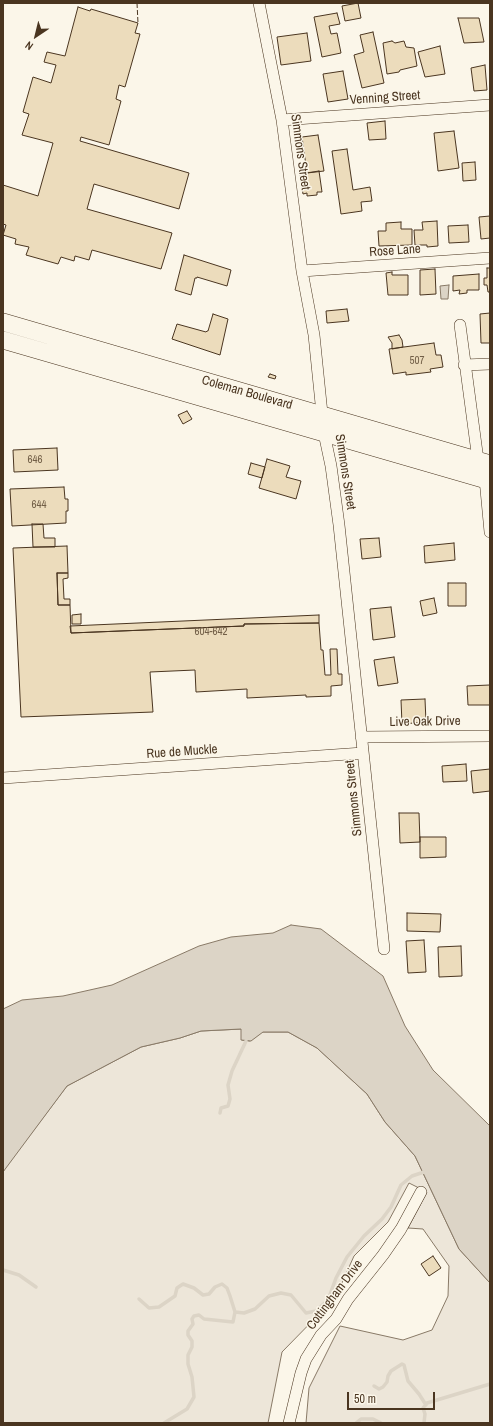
<!DOCTYPE html>
<style>
body{margin:0}
#map{position:relative;width:493px;height:1426px;overflow:hidden;background:#fbf6e9;font-family:"Archivo Narrow",sans-serif}
canvas{display:block}
.frame{position:absolute;inset:0;border:4px solid #4a3520;pointer-events:none}
.north{position:absolute;left:16px;top:16px;width:40px;height:40px;-webkit-text-stroke:3px #fbf6e9;paint-order:stroke;rotate:215deg;font-size:11px;font-weight:700;line-height:16px;text-align:center;color:#4a3520}
.north::after{content:'';display:block;margin:auto;width:14px;height:18px;background:#4a3520;clip-path:polygon(50% 0,100% 100%,50% 72%,0 100%)}
.scale{position:absolute;left:347px;top:1392px;width:88px;height:18px;box-sizing:border-box;border:2px solid #4a3520;border-top:0;padding-left:5px;font-size:12px;line-height:14px;white-space:nowrap;color:#4a3520;-webkit-text-stroke:3px #fbf6e9;paint-order:stroke}
</style>
<div id="map">
<canvas width="493" height="1426"></canvas>
<div class="frame"></div>
<div class="north">N</div>
<div class="scale">50 m</div>
</div>
<script>
const context = document.querySelector('canvas').getContext('2d');
context.lineJoin = 'round';
function paint(path, color) {
  context.fillStyle = color;
  context.fill(path, 'evenodd');
}
function shape(rows) {
  const path = new Path2D();
  for (const r of rows) {
    path.moveTo(r[0], r[1]);
    for (let i = 2; i < r.length; i += 2) path.lineTo(r[i], r[i + 1]);
  }
  return path;
}
function stroke(path, color, width, dash) {
  context.strokeStyle = color;
  context.lineWidth = width;
  context.lineCap = dash ? 'butt' : 'round';
  context.setLineDash(dash || []);
  context.stroke(path);
}
function write(font, color, halo, rows, align = 'center') {
  context.font = font + ' "Archivo Narrow",sans-serif';
  context.lineWidth = 3;
  context.setLineDash([]);
  context.textBaseline = 'middle';
  context.strokeStyle = halo;
  context.fillStyle = color;
  for (const [text, x, y, turn = 0] of rows) {
    context.save();
    context.translate(x, y);
    context.rotate((+turn || 0) * Math.PI / 180);
    context.textAlign = isNaN(turn) ? turn : align;
    if (halo) context.strokeText(text, 0, 0);
    context.fillText(text, 0, 0);
    context.restore();
  }
}
const green = shape([
 [242,1029,242,1040,250,1041,262,1032,288,1032,317,1048,367,1094,385,1122,415,1156,459,1249,490,1283,490,1423,306,1423,309,1388,340,1326,403,1340,432,1330,448,1296,449,1266,423,1229,408,1228,427,1192,409,1183,388,1222,354,1256,341,1285,328,1305,282,1352,268,1423,3,1423,3,1172,5,1168,67,1086,141,1047,180,1038,201,1031,242,1029]
]);
paint(green, '#ede6d9');
stroke(green, '#887966', 1);
const water = shape([
 [449,285,448,299,441,299,440,286,449,285],
 [291,925,321,929,383,976,405,1026,433,1070,490,1126,490,1283,459,1249,415,1156,385,1122,367,1094,317,1048,288,1032,263,1032,251,1041,241,1040,241,1029,201,1031,180,1038,141,1047,67,1086,3,1172,3,1009,22,1000,63,996,112,985,199,946,231,937,273,933,291,925]
]);
paint(water, '#dcd4c6');
stroke(water, '#887966', 1);
stroke(shape([
 [220,1113,221,1108,228,1106,230,1099,228,1085,232,1071,246,1041],
 [3,1270,19,1275,36,1287],
 [139,1299,149,1308,159,1307,175,1296,177,1288,183,1284,194,1288,203,1295,209,1294,215,1287,222,1284,227,1288,230,1296,235,1312],
 [374,1386,379,1389,383,1387,387,1382,388,1376,391,1371,402,1364,404,1365,408,1381,419,1394,426,1405],
 [164,1423,187,1409,194,1397,192,1377,188,1364,188,1355,192,1347,192,1341,188,1335,188,1331,193,1324,192,1319,194,1316,199,1315,204,1319,233,1322,235,1312,244,1313,255,1309,269,1296,281,1293,291,1295,306,1313,316,1311,328,1300,336,1278,347,1257,364,1236,382,1219,391,1207,401,1185,412,1176,427,1171],
 [356,1423,361,1419,373,1419,381,1423],
 [424,1423,425,1414,423,1408,427,1403,490,1384]
]), '#dcd4c6', 3.5);
const building = shape([
 [358,3,361,18,345,21,342,6,358,3],
 [78,7,90,11,91,9,138,23,135,33,140,34,125,87,119,85,116,99,121,101,109,145,81,137,80,141,189,173,179,209,94,184,87,209,172,233,161,269,92,250,89,260,75,256,74,261,61,257,58,264,26,255,29,247,15,244,16,239,3,235,6,225,3,224,3,185,38,196,53,143,22,135,29,114,23,112,33,77,51,83,56,65,44,62,47,52,65,56,78,7],
 [337,13,340,24,329,26,331,34,337,33,341,53,322,57,314,17,337,13],
 [458,18,479,18,484,42,464,43,458,18],
 [373,32,384,83,362,88,354,55,364,52,360,35,373,32],
 [307,33,311,61,281,65,277,37,307,33],
 [392,41,395,43,404,41,406,47,414,48,417,66,400,70,399,72,387,74,383,43,392,41],
 [440,46,445,74,425,77,418,52,440,46],
 [485,65,487,90,474,91,471,68,485,65],
 [343,71,348,99,328,102,323,74,343,71],
 [385,121,386,139,369,140,367,123,385,121],
 [454,131,459,168,438,171,434,133,454,131],
 [318,135,324,171,307,173,302,137,318,135],
 [347,149,353,190,370,187,372,201,361,202,362,211,341,214,332,151,347,149],
 [475,162,476,180,463,181,462,163,475,162],
 [319,171,322,192,317,192,317,195,307,196,307,193,303,194,300,174,319,171],
 [490,216,490,238,481,239,479,217,490,216],
 [437,221,438,246,427,247,427,245,415,245,414,230,423,230,422,222,437,221],
 [401,222,401,229,412,229,412,245,379,246,378,231,386,231,386,223,401,222],
 [468,225,469,242,449,243,448,226,468,225],
 [184,255,231,270,227,286,197,277,197,278,195,278,191,295,175,290,184,255],
 [487,268,490,268,490,292,488,292,487,285,484,285,484,278,487,278,487,268],
 [435,269,436,294,420,295,420,270,435,269],
 [392,272,392,275,408,275,408,295,388,295,386,273,392,272],
 [479,274,479,290,467,290,467,293,459,294,460,290,453,291,453,276,479,274],
 [347,309,349,321,327,323,326,311,347,309],
 [490,313,490,343,481,343,480,314,490,313],
 [213,314,228,319,220,355,172,339,177,324,206,332,207,331,208,331,213,314],
 [399,335,402,340,403,347,392,349,392,343,388,337,399,335],
 [434,343,436,355,441,355,443,367,430,369,431,372,406,375,406,372,393,374,389,349,434,343],
 [270,374,276,376,275,379,268,377,270,374],
 [187,411,192,419,183,424,178,415,187,411],
 [57,448,58,470,14,472,13,450,57,448],
 [267,459,290,466,286,477,301,481,296,499,259,488,267,459],
 [251,463,265,467,262,478,248,474,251,463],
 [64,487,65,499,68,499,68,511,66,511,66,523,12,526,10,489,64,487],
 [32,524,43,524,44,538,55,538,55,547,33,547,32,524],
 [379,538,381,557,362,559,360,539,379,538],
 [454,543,455,560,425,563,424,546,454,543],
 [67,546,68,573,57,573,58,605,70,605,71,633,244,626,244,624,319,623,321,650,323,650,325,675,331,675,330,649,337,649,338,674,342,674,342,685,331,686,331,696,306,697,306,695,247,698,247,689,196,692,195,670,150,672,153,712,21,717,13,548,67,546],
 [57,573,68,573,68,578,63,579,64,599,70,599,70,605,58,605,57,573],
 [448,583,466,583,466,606,448,606,448,583],
 [434,598,437,613,423,616,420,601,434,598],
 [391,607,395,637,373,640,370,609,391,607],
 [81,614,81,624,72,624,72,615,81,614],
 [319,615,319,623,244,624,244,626,71,633,70,626,319,615],
 [394,657,398,683,378,686,374,660,394,657],
 [490,685,490,705,468,705,467,686,490,685],
 [425,699,426,722,402,724,401,700,425,699],
 [466,764,467,781,443,782,442,766,466,764],
 [490,769,490,791,473,793,471,771,490,769],
 [399,813,419,813,420,842,400,843,399,813],
 [420,837,446,837,446,857,420,858,420,837],
 [407,913,441,914,440,932,407,931,407,913],
 [424,940,426,972,408,973,406,941,424,940],
 [461,946,462,976,439,977,438,947,461,946],
 [433,1256,441,1268,429,1276,421,1264,433,1256]
]);
paint(building, '#ecdcbc');
stroke(building, '#4a3520', 1);
const street = shape([
 [259,3,282,120,302,271,314,335,324,433,331,466,339,525,384,949],
 [282,120,490,105],
 [302,271,490,258],
 [460,325,478,460],
 [464,365,490,364],
 [485,479,490,532],
 [361,737,490,736],
 [3,778,363,753],
 [289,1423,301,1373,306,1359,321,1335,336,1319,348,1299,383,1255,401,1229,421,1192]
]);
const primary = shape([
 [3,322,490,464],
 [3,340,490,481]
]);
stroke(street, '#4a3520', 12);
stroke(primary, '#4a3520', 18);
stroke(street, '#fbf6e9', 11);
stroke(primary, '#fbf6e9', 17);
stroke(shape([
 [137,3,138,23]
]), '#4a3520', 1, [5, 2]);
write('11px', '#725f47', null, [
 ["507",417,361],
 ["646",35,460],
 ["644",39,505],
 ["604-642",211,632]
]);
write('13px', '#4a3520', '#fbf6e9', [
 ["Venning Street",385,98,-4],
 ["Simmons Street",300,152,82],
 ["Rose Lane",395,251,-4],
 ["Coleman Boulevard",247,393,16],
 ["Simmons Street",345,472,81],
 ["Live Oak Drive",425,722,-1],
 ["Rue de Muckle",182,752,-4],
 ["Simmons Street",354,798,-96],
 ["Cottingham Drive",335,1295,-53]
]);
</script>
